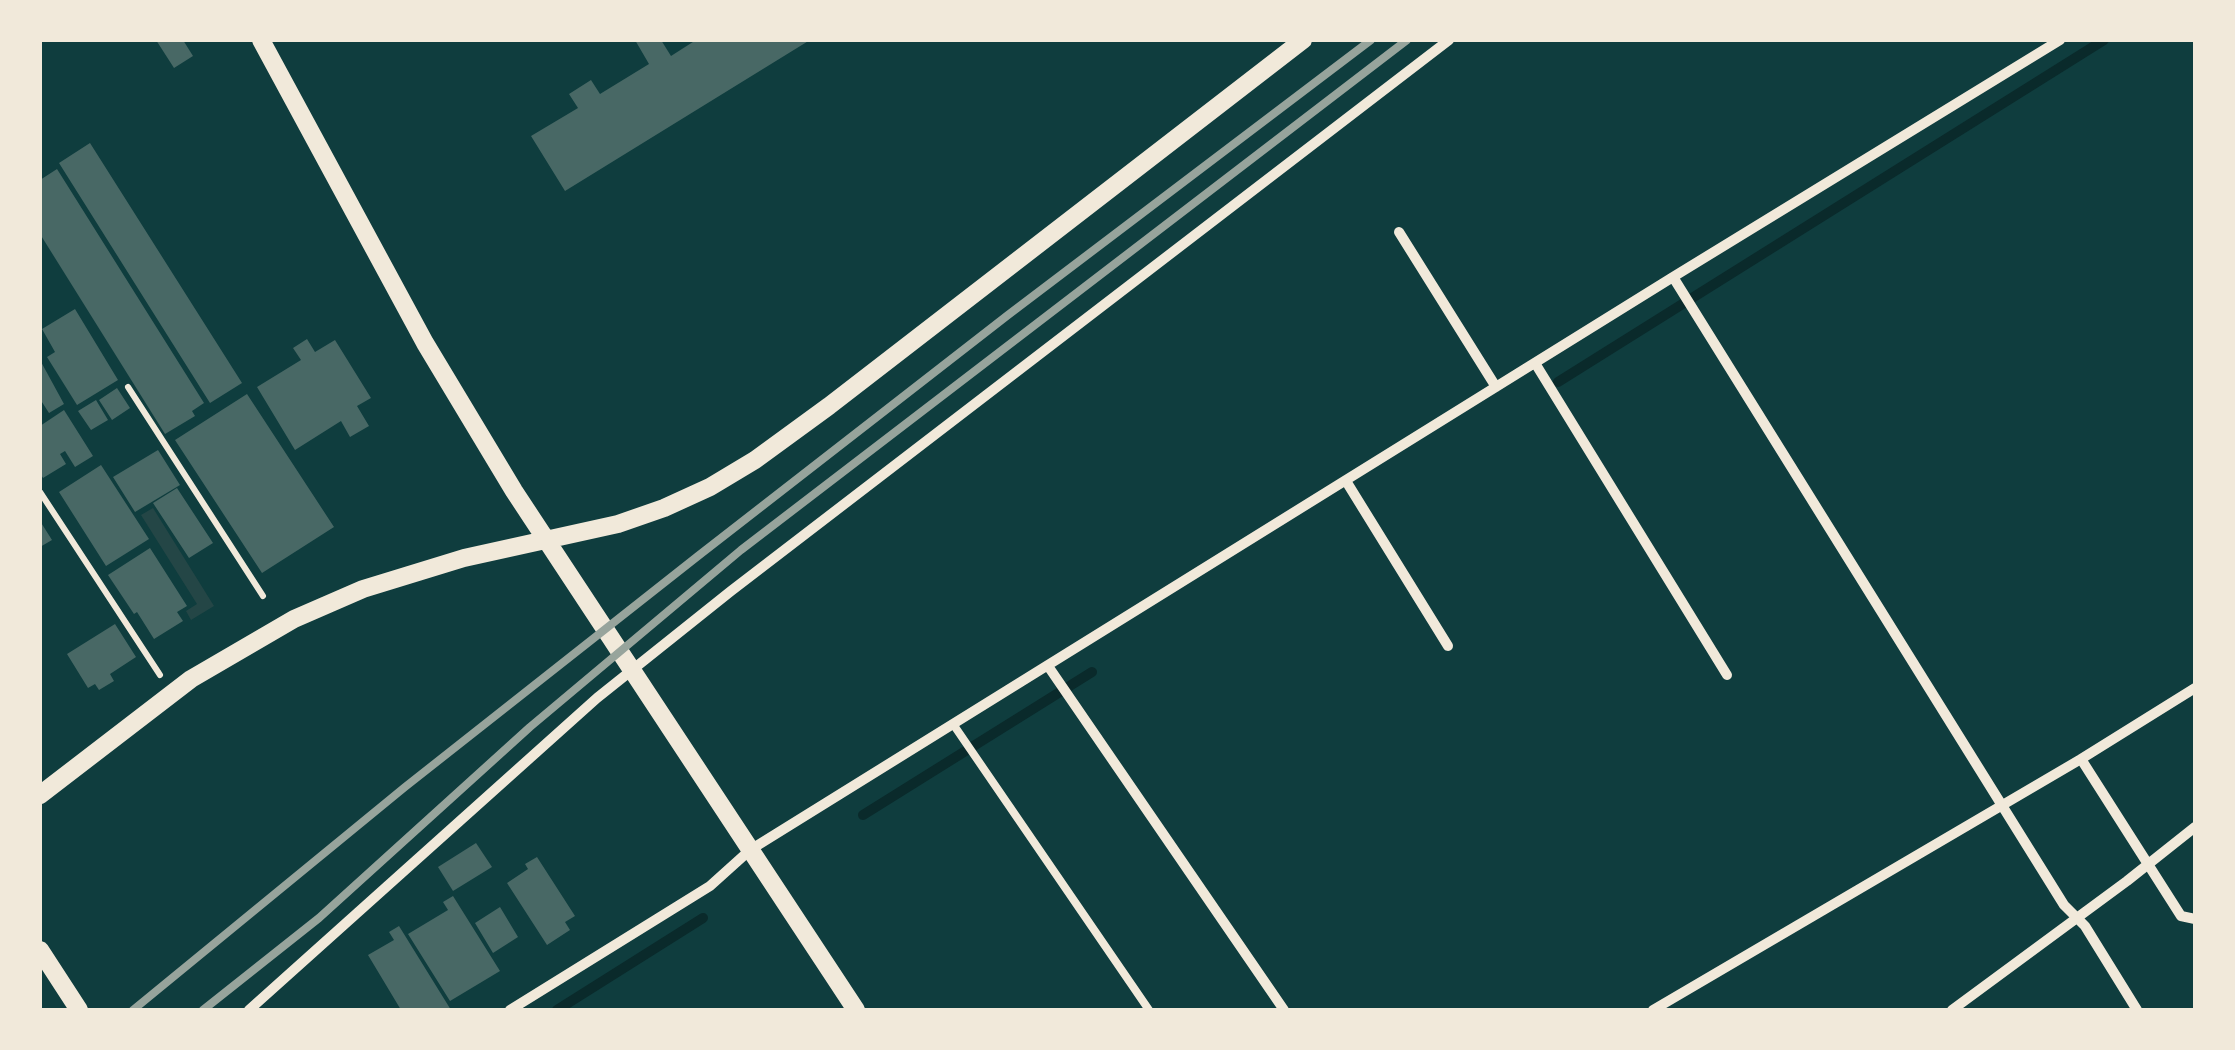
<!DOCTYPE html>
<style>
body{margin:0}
#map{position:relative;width:2235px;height:1050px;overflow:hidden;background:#0f3d3e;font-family:Ubuntu,sans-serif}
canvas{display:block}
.frame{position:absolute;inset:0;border:42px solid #f1e9da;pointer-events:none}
</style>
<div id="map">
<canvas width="2235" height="1050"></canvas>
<div class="frame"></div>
</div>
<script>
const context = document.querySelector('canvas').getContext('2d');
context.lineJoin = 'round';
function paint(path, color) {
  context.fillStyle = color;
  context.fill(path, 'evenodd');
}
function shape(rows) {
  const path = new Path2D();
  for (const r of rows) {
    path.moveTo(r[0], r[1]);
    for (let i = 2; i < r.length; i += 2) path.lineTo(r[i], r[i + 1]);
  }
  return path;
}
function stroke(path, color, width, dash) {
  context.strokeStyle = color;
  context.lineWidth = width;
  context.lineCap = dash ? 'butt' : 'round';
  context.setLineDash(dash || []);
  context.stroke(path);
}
paint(shape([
 [153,508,214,606,191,620,186,611,197,604,141,515]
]), '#244646');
stroke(shape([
 [1558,382,2104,40],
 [863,815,1092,672],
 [557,1010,703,918]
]), '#0a2a2b', 10);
paint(shape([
 [156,40,183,40,193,56,174,68],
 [635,40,661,40,671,56,696,40,810,40,565,191,531,136,578,108,569,94,591,80,600,94,649,64],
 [90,143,242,383,210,403,59,163],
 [57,169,204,403,192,411,195,416,165,434,40,234,40,180],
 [75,309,118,380,77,405,47,357,55,352,42,329],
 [307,339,315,352,335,340,371,398,357,406,369,426,350,437,341,421,295,450,257,387,301,360,293,348],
 [40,360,64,404,49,413,40,399],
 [117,388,130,408,112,420,99,400],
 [247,394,334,527,262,573,175,440],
 [96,400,108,420,91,430,78,411],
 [64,410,93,456,75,467,65,451,60,454,66,464,43,478,40,473,40,426],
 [158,450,180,485,135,512,113,477],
 [101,465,149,539,106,566,59,492],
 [177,488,213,543,189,558,153,503],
 [40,521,52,540,40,547],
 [150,548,187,606,177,612,183,621,154,639,137,612,134,614,108,575],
 [115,624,136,657,110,674,114,681,99,690,95,684,88,688,67,654],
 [476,843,492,867,453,891,438,867],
 [537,857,575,916,565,922,570,930,547,945,507,883,528,869,525,864],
 [453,896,500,971,450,1001,408,934,448,910,443,902],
 [500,907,518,937,493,953,475,923],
 [399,926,451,1010,401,1010,368,955,394,940,389,932]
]), '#486865');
stroke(shape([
 [128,387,263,596],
 [40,492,160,675]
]), '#f1e9da', 6);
stroke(shape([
 [953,724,1149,1010]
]), '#f1e9da', 8);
stroke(shape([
 [1399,232,1496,387],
 [1673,277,2064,905,2085,926,2137,1010],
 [1535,363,1727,675],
 [1346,481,1448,646],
 [1048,666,1284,1010],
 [2081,759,2181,916,2195,919],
 [249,1010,597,698,731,591,1449,40],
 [510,1010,710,886,750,850,1673,277,2060,40],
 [1653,1010,2081,759,2195,688],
 [1952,1010,2127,881,2195,827]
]), '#f1e9da', 10);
stroke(shape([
 [261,40,425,343,514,491,856,1010],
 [40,795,191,679,294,619,363,589,464,558,618,524,664,508,710,487,755,460,829,406,1303,40],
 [40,950,79,1010]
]), '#f1e9da', 18);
stroke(shape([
 [133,1010,405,787,698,556,1008,315,1371,40],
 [203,1010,319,918,530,727,741,550,1407,40]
]), '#97a49c', 8);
</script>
